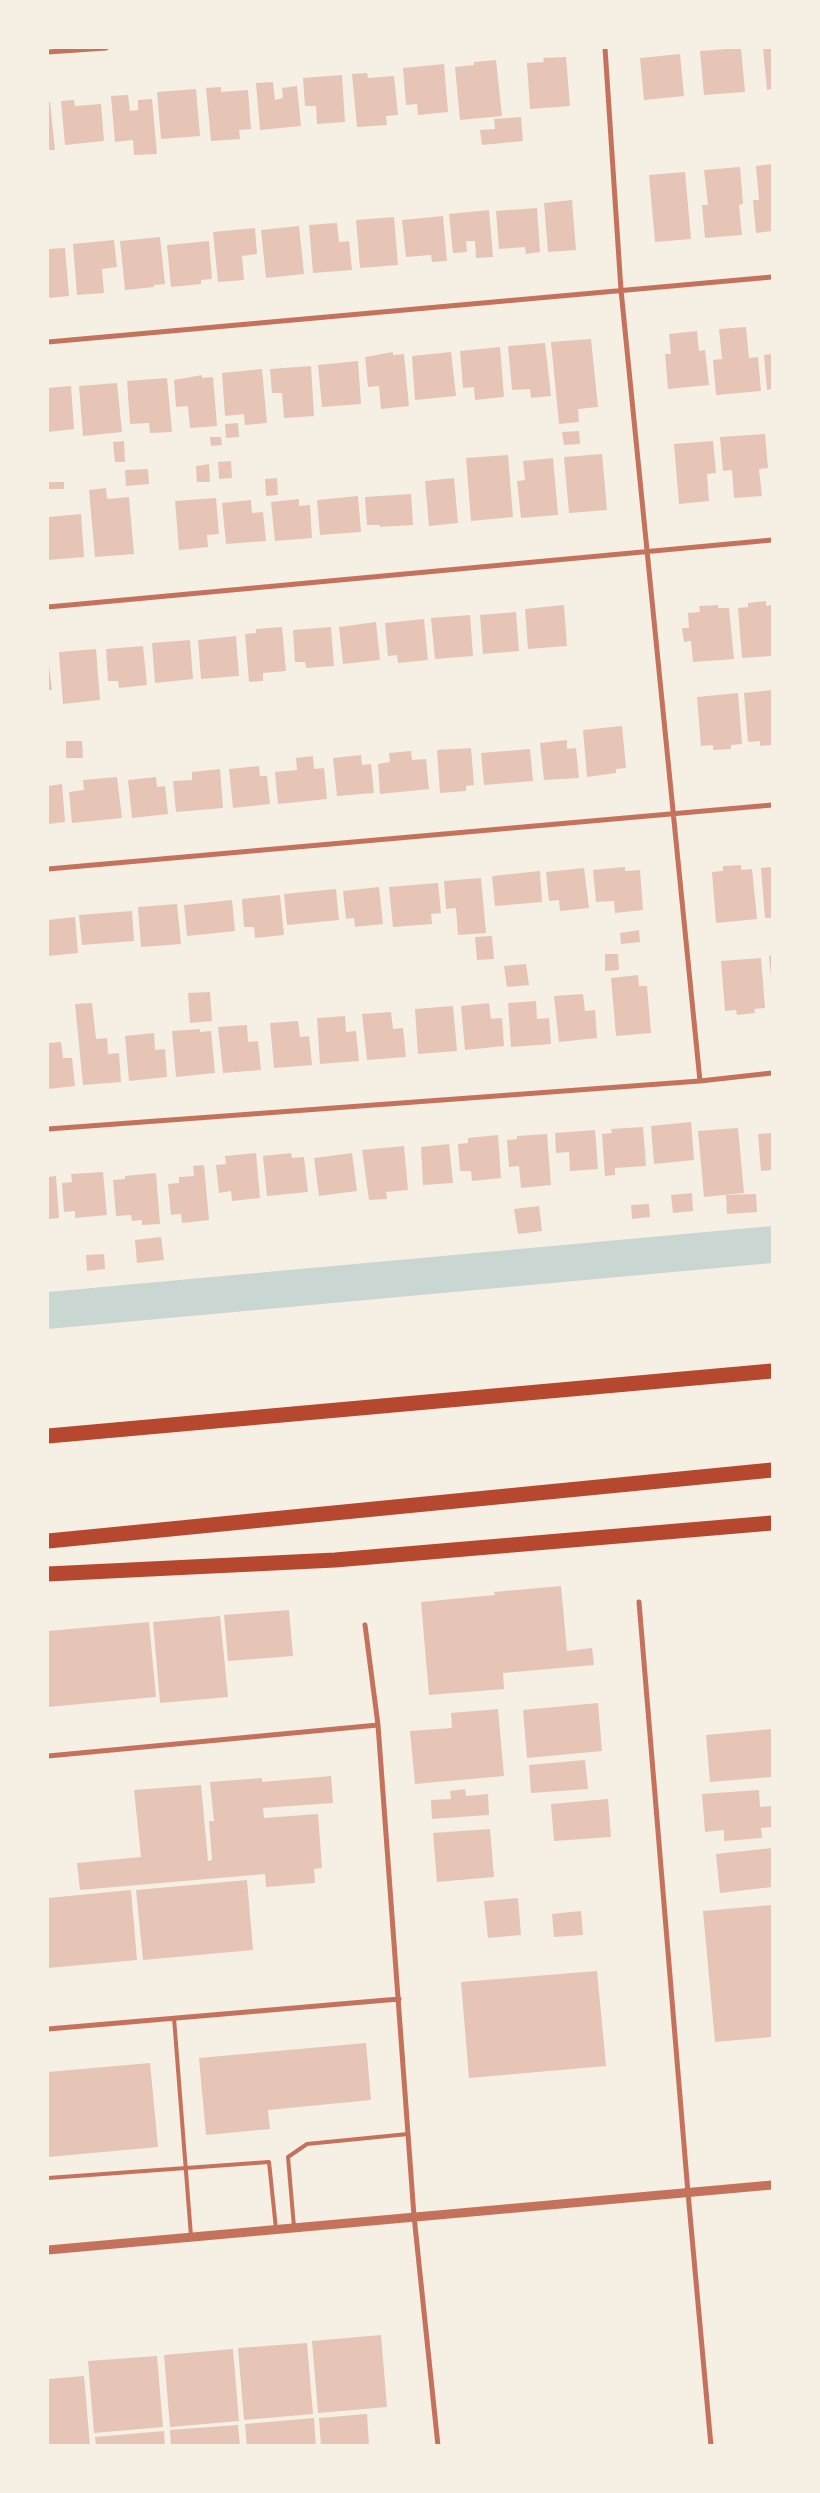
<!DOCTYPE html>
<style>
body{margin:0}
#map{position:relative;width:820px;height:2493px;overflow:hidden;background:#f6efe4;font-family:Jost,sans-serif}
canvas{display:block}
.frame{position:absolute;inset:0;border:49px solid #f6efe4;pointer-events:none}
</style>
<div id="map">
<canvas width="820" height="2493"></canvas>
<div class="frame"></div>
</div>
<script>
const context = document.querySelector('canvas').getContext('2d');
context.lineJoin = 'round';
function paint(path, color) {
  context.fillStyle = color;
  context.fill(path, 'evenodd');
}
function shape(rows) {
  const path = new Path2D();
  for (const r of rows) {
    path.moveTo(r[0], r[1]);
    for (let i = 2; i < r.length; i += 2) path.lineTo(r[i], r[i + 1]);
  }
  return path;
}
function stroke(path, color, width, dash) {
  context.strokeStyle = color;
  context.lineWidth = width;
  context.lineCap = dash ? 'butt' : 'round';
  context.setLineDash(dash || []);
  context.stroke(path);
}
paint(shape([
 [772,1226,772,1263,48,1329,48,1292]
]), '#c9d6d2');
paint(shape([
 [741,48,745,92,704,95,700,51],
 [763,48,772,48,772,89,767,90],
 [680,54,684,96,644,100,640,58],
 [566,57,570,106,530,109,527,63,544,62,543,58],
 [496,60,502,116,460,120,455,67,474,65,474,62],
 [444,64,448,112,418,115,417,104,406,105,403,68],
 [367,73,368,78,394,76,398,115,386,116,387,125,357,127,352,74],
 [342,75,345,122,317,124,316,106,305,106,303,78],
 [273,82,275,100,283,98,282,88,297,86,301,126,260,130,256,83],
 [221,87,221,92,248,90,251,129,239,130,240,139,211,141,206,88],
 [196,89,200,136,161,139,157,92],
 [128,95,130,111,138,110,138,100,152,99,157,154,134,155,133,140,115,142,111,96],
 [74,100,75,106,101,104,104,141,65,145,61,101],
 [48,102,50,102,55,150,48,150],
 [521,117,523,141,482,145,480,130,495,129,494,119],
 [772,164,772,231,756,233,753,200,759,200,756,166],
 [740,167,743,204,739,205,742,235,705,238,702,205,708,205,704,170],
 [685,172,691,239,655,242,649,175],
 [572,200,576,250,548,252,544,203],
 [537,208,540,252,526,254,525,247,499,249,496,211],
 [489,210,493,257,476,258,475,241,466,241,467,252,453,253,449,214],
 [443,216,447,261,432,262,431,255,406,257,402,220],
 [394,217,398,265,360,268,356,220],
 [337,223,339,242,349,241,352,270,313,273,309,225],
 [299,226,304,274,266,278,261,230],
 [255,228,257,254,242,256,244,280,218,282,213,232],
 [160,237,165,284,154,285,154,287,125,290,120,241],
 [114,240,117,267,102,269,104,293,77,295,73,244],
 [209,241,212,279,201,280,201,284,171,287,167,245],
 [65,248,69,296,48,298,48,249],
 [746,327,749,358,758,357,761,391,716,395,713,360,722,359,719,329],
 [697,331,699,351,705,350,709,385,668,389,665,354,671,354,669,334],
 [591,339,598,407,578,409,579,422,559,424,551,342],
 [545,343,551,396,531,398,530,389,512,390,508,346],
 [500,347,504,397,475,400,474,387,463,388,460,351],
 [393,352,393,355,404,354,409,406,381,409,379,386,368,387,365,357],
 [451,352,456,396,415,400,412,356],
 [772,354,772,389,767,390,764,355],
 [358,361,361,404,322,407,318,365],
 [311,366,314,416,284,418,282,393,272,393,270,369],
 [262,369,267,423,245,425,244,414,225,416,222,373],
 [202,375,202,378,213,377,217,426,190,428,188,406,176,407,174,380],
 [167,378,172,432,150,433,149,423,130,424,127,381],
 [117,383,122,432,83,436,79,386],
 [71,386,74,429,48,432,48,388],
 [238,423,239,437,226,438,225,424],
 [579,431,580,444,564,445,562,432],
 [765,434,768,468,759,469,762,496,734,498,732,470,723,471,720,437],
 [210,437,221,437,222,445,211,446],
 [124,441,125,462,115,462,113,442],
 [713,441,716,473,707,474,709,501,679,504,674,444],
 [602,454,607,510,569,513,564,457],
 [508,455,513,517,471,521,466,458],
 [553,458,558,515,521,518,517,481,525,480,523,461],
 [231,461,232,478,219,479,218,462],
 [209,464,210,482,197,482,196,466],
 [148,469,149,484,126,486,125,470],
 [277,478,278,495,266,496,265,479],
 [454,478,458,523,429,526,425,481],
 [48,482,64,482,64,489,48,489],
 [106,488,107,499,129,497,134,554,95,557,89,490],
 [411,494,413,525,380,527,380,525,367,525,365,497],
 [358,496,361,532,320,535,317,500],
 [216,498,219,534,207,535,208,547,179,550,175,501],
 [299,499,299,506,310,505,312,538,275,541,271,502],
 [251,500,252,513,263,512,266,541,226,544,222,503],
 [81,514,84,557,48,560,48,517],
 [766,601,766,606,772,605,772,656,742,658,738,608,748,607,748,603],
 [564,605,567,646,528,649,525,609],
 [718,605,718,608,729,608,734,659,693,662,691,641,684,642,682,628,689,628,688,613,700,612,699,606],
 [516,612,519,651,483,654,480,615],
 [470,615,473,656,435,659,431,618],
 [424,619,428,660,398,663,397,655,388,656,385,623],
 [376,622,380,660,343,664,339,627],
 [282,627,286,671,263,673,263,681,249,682,245,634,256,633,256,629],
 [331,627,334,666,306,668,305,662,295,662,293,630],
 [236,636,239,676,201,679,198,640],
 [190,640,193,679,155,683,152,643],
 [143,646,147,685,119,688,118,681,108,681,106,649],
 [96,649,100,700,63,704,59,652],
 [48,657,52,690,48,690],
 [772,690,772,745,760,746,760,741,748,742,744,693],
 [738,693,742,744,731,745,731,749,713,750,713,745,701,746,697,697],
 [622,726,626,768,616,769,616,773,587,777,583,730],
 [567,740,567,749,576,748,579,778,544,780,540,743],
 [66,741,82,741,83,758,66,758],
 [471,748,474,785,466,786,466,791,440,793,437,750],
 [530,749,533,781,484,785,481,753],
 [411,751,412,760,426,759,429,789,380,794,378,764,390,762,389,753],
 [361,755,362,765,371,764,374,793,337,796,333,758],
 [313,756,314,769,324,768,327,799,278,804,275,772,297,770,296,758],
 [259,766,260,776,267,776,270,804,233,808,229,769],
 [220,769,223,808,176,812,173,781,192,780,192,772],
 [117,777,122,818,72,823,69,792,84,790,83,780],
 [156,777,157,787,165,786,168,814,132,818,128,780],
 [62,784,65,822,48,824,48,786],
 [741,865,741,870,752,869,757,919,716,923,712,872,723,871,723,866],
 [625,867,625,871,640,870,643,910,615,913,614,901,596,902,593,870],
 [772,867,772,918,765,918,761,868],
 [584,868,589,908,560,911,559,900,549,901,546,872],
 [540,871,542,902,495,906,492,876],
 [481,878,486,933,458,935,456,908,446,909,444,881],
 [438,883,441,913,431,914,432,924,393,927,389,887],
 [379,887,383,924,355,927,354,918,346,919,343,891],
 [336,889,339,920,287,925,284,894],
 [280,895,284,935,255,938,254,927,244,927,242,899],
 [232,900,235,931,187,936,184,905],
 [177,904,181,944,141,947,138,907],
 [132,911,134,941,82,945,79,915],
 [75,917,78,953,48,956,48,920],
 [639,930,640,942,621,944,620,933],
 [492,936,494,959,477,960,475,937],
 [605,954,618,954,619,970,605,971],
 [772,955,772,977,771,977,769,956],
 [761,958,765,1008,754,1009,755,1013,737,1015,736,1010,725,1011,721,961],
 [526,964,529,985,507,987,504,966],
 [638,975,639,986,647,986,651,1033,616,1036,611,978],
 [210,992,212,1021,190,1023,188,993],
 [583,994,585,1011,595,1010,597,1038,559,1042,554,996],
 [536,1001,537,1019,549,1018,551,1044,511,1047,508,1003],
 [92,1003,96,1039,107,1038,108,1054,119,1053,121,1082,83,1085,75,1004],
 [489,1003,491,1019,502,1018,504,1046,465,1050,461,1006],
 [453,1006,457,1051,418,1054,415,1009],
 [391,1012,393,1029,403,1028,406,1057,367,1060,362,1014],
 [345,1016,346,1032,356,1031,359,1061,320,1064,317,1018],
 [298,1021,300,1037,309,1036,312,1065,274,1068,270,1023],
 [247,1025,248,1042,258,1041,261,1070,223,1073,218,1027],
 [200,1029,200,1032,211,1031,215,1073,176,1077,172,1031],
 [154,1033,155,1050,165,1049,167,1077,129,1081,125,1036],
 [61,1042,63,1058,72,1058,75,1086,48,1089,48,1043],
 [691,1122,694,1160,654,1164,651,1126],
 [643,1127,646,1166,615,1168,615,1175,605,1176,602,1134,612,1133,611,1129],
 [738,1128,744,1193,704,1197,698,1131],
 [595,1130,598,1169,570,1171,569,1152,556,1153,555,1133],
 [772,1133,772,1170,761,1171,758,1134],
 [547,1134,551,1185,521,1188,519,1166,509,1167,507,1140,517,1139,517,1136],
 [498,1135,501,1178,472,1181,471,1171,460,1171,458,1144,468,1143,468,1138],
 [449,1144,453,1183,423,1185,421,1147],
 [404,1146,408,1190,386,1192,387,1199,369,1200,362,1150],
 [256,1153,260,1198,232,1201,231,1191,219,1193,216,1165,226,1164,225,1156],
 [291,1153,292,1158,304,1157,308,1192,267,1196,263,1156],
 [352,1153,357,1191,319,1196,314,1158],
 [204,1165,209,1220,182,1223,181,1214,171,1215,168,1184,179,1183,179,1177,194,1176,193,1166],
 [103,1172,107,1215,75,1218,75,1211,64,1212,62,1183,72,1182,71,1174],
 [156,1173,160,1224,142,1225,142,1220,132,1221,131,1215,116,1216,113,1180,125,1179,125,1176],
 [56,1176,59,1218,48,1219,48,1177],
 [692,1193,693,1211,673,1213,671,1195],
 [756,1194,757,1212,727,1214,726,1195],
 [649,1204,650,1217,632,1219,631,1205],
 [539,1206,542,1231,518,1234,514,1209],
 [161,1237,164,1260,137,1263,135,1240],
 [104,1254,105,1269,87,1271,86,1255],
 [561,1586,567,1651,592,1648,594,1665,503,1673,504,1689,429,1695,421,1602,495,1595,494,1592],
 [289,1610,293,1656,228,1661,224,1615],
 [220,1616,228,1697,160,1703,153,1622],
 [149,1622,156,1697,48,1707,48,1631],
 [598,1703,602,1751,527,1758,523,1710],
 [498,1709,504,1776,415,1784,410,1731,452,1728,451,1713],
 [772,1729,772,1777,710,1782,706,1735],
 [585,1760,588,1789,531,1793,529,1765],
 [331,1776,333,1803,263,1808,264,1818,318,1814,322,1868,314,1869,315,1883,266,1887,265,1874,80,1890,77,1863,141,1857,134,1790,201,1785,208,1861,212,1860,209,1821,214,1821,210,1782,262,1778,262,1782],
 [465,1789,466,1796,488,1794,489,1815,432,1819,431,1800,451,1799,450,1791],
 [759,1790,760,1807,772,1806,772,1827,761,1828,762,1838,724,1841,724,1830,705,1832,702,1794],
 [608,1799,611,1837,554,1841,551,1804],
 [490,1829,494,1877,437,1882,433,1833],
 [772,1848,772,1887,720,1893,716,1854],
 [247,1880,253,1950,143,1960,136,1890],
 [131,1890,137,1960,48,1968,48,1898],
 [518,1898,521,1935,488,1938,484,1901],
 [772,1905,772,2037,715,2042,703,1911],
 [581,1911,583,1935,554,1937,552,1914],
 [597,1971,606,2066,469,2078,461,1982],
 [366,2043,371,2100,268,2110,270,2129,206,2135,199,2058],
 [150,2063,158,2147,48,2157,48,2072],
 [381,2335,387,2407,318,2413,312,2341],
 [307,2343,313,2414,244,2420,238,2348],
 [233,2349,239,2421,170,2427,164,2355],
 [157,2356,163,2427,94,2433,88,2361],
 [84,2376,90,2446,48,2446,48,2379],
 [367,2414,369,2446,321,2446,319,2418],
 [314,2418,316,2446,247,2446,245,2424],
 [238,2425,240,2446,171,2446,170,2430],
 [164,2431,165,2446,96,2446,95,2437]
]), '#e6c5b7');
stroke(shape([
 [174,2018,191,2236],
 [48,2178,269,2162,276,2229],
 [294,2227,288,2157,307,2144,408,2134]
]), '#c5725c', 4);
stroke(shape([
 [605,48,621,290,700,1081],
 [48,52,106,48],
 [48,342,772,277],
 [48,607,772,540],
 [48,869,772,805],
 [48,1129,700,1081,772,1073],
 [639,1602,688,2193,711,2446],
 [365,1625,378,1725,414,2216,438,2446],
 [48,1756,378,1725],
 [48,2029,399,1999]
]), '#c5725c', 5);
stroke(shape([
 [48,2250,772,2185]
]), '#c5725c', 9);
stroke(shape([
 [48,1436,772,1371],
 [48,1541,772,1470],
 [48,1574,335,1560,772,1523]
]), '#b5482f', 15);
</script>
